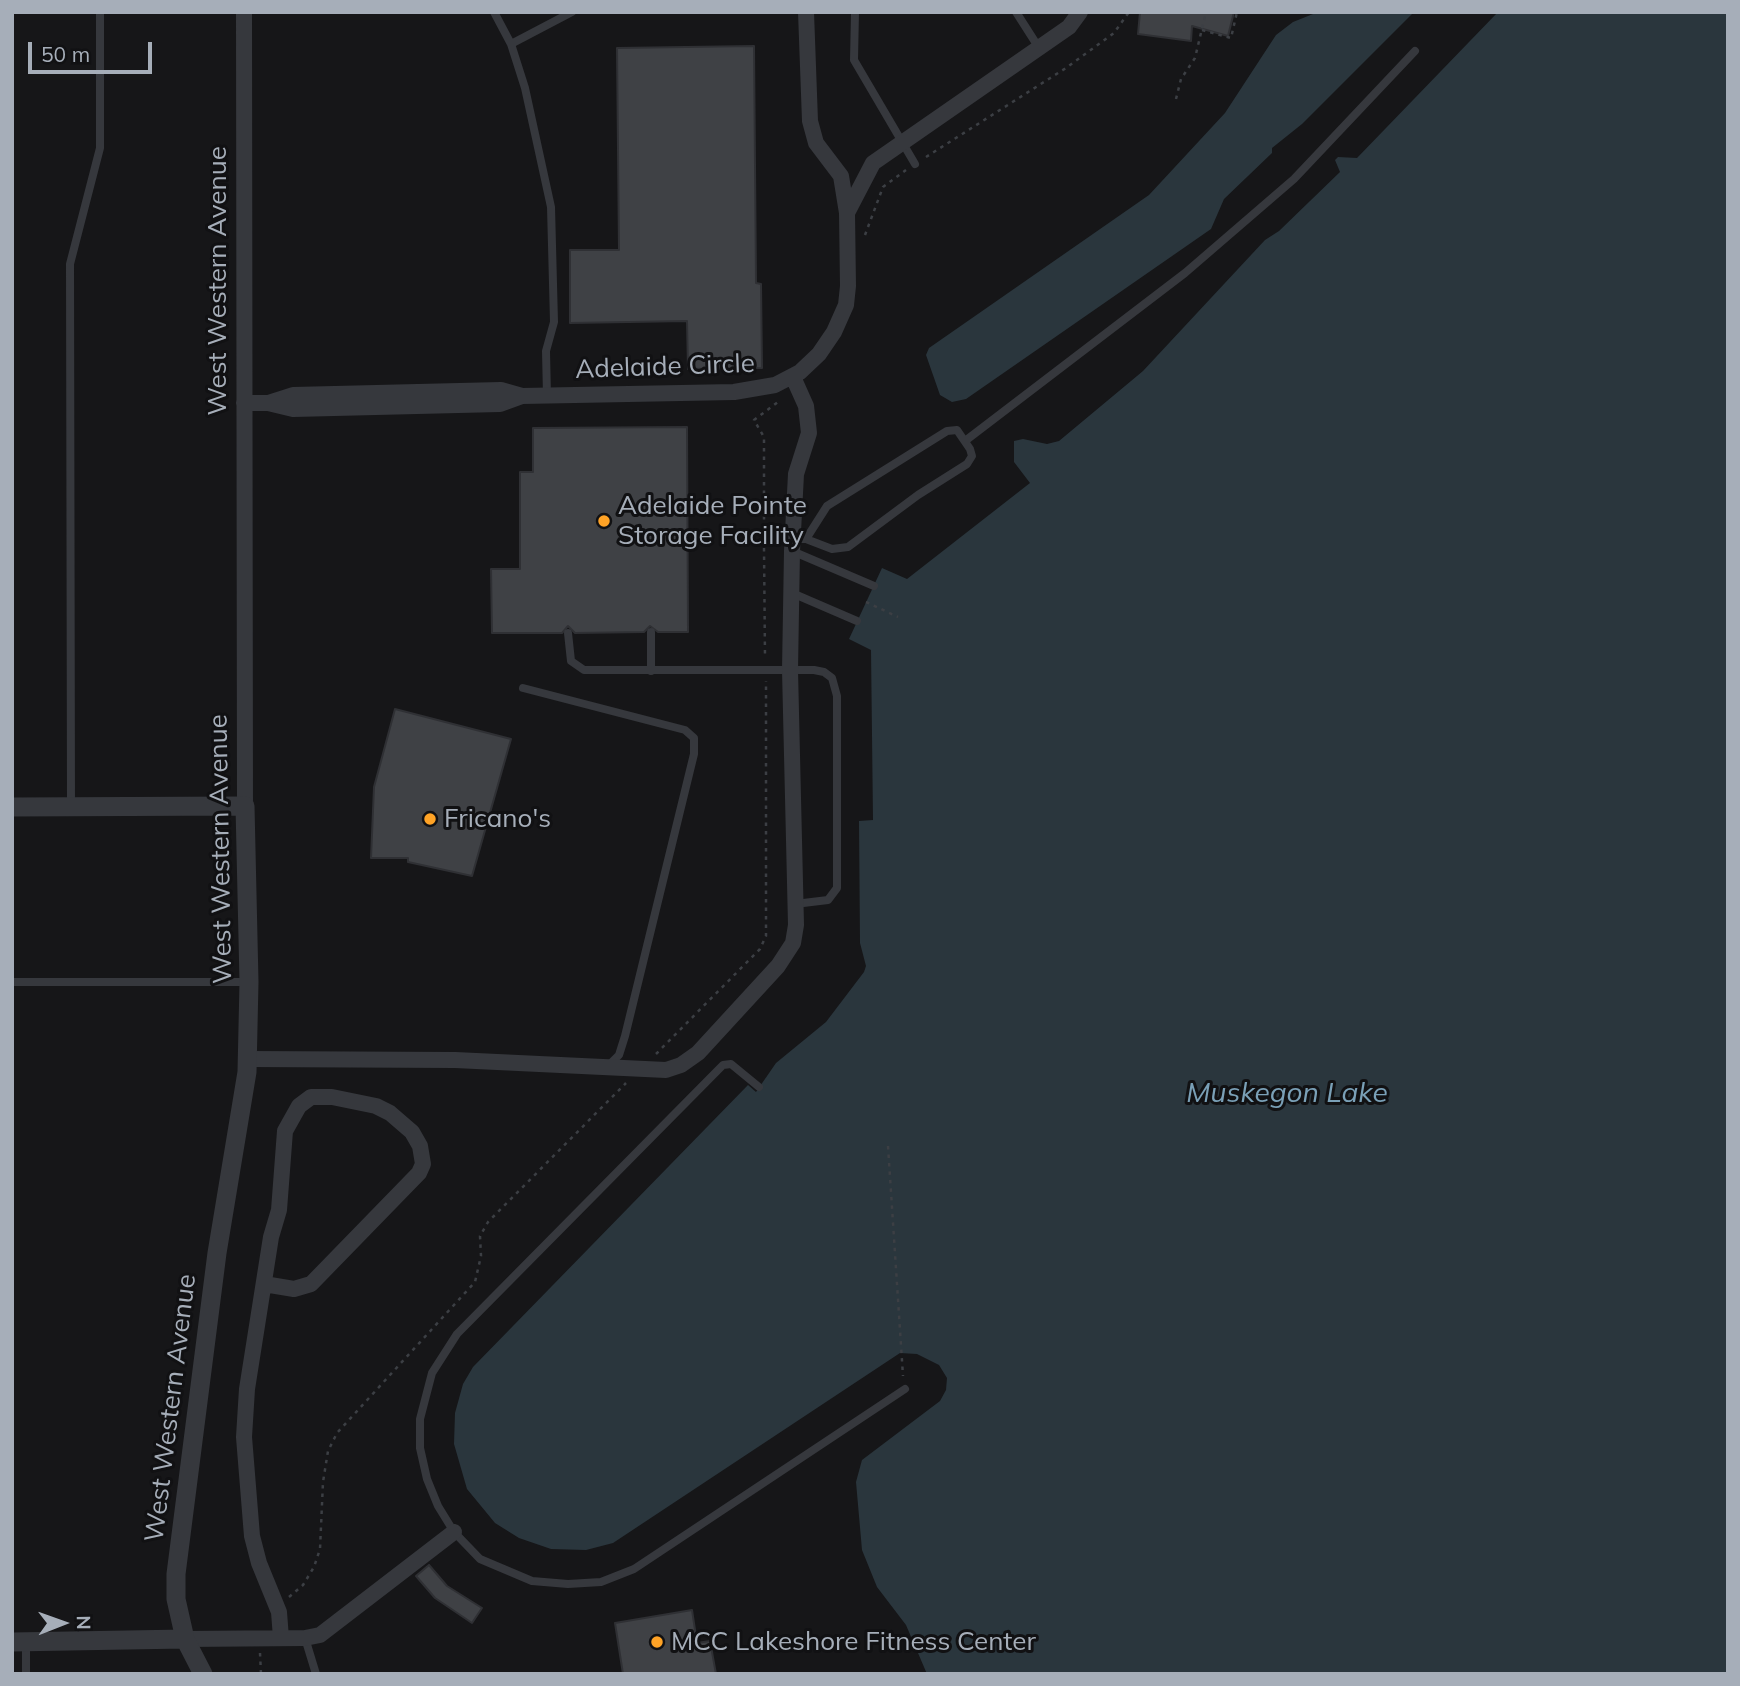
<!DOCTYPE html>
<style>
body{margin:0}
#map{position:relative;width:1740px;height:1686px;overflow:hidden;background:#161618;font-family:Mulish,sans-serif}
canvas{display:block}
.frame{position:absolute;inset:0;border:14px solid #a6aeb9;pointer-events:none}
.north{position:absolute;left:28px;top:1588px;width:70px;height:70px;-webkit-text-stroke:5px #111113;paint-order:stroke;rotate:89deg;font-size:19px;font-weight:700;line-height:28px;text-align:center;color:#a6aeb9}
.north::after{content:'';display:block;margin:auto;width:24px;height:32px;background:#a6aeb9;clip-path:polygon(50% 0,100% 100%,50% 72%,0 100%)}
.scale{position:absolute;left:28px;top:42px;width:124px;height:32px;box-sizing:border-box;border:4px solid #a6aeb9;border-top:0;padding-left:9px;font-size:21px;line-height:24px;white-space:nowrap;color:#a6aeb9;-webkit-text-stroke:5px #111113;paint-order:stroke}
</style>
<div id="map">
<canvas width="1740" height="1686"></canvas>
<div class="frame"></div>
<div class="north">N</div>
<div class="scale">50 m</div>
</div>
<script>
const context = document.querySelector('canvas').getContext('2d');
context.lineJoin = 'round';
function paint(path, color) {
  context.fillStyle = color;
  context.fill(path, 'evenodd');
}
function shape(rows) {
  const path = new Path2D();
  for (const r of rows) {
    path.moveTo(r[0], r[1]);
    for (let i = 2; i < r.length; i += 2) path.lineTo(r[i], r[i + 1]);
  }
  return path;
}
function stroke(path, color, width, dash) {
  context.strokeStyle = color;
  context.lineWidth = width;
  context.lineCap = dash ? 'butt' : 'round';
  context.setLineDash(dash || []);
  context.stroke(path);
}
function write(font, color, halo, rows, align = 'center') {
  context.font = font + ' Mulish,sans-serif';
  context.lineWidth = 6;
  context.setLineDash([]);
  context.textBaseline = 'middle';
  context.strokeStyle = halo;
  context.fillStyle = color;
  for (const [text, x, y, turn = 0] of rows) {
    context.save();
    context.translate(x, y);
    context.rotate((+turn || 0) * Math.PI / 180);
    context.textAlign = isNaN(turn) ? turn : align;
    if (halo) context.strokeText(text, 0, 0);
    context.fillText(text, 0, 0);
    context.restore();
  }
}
paint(shape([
 [1318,12,1414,12,1302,124,1272,148,1272,153,1224,199,1211,229,966,399,952,402,940,395,926,355,929,348,1149,195,1225,113,1276,35,1293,22],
 [1498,12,1728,12,1728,1674,927,1674,906,1625,877,1587,862,1550,856,1482,862,1460,940,1401,946,1390,947,1378,939,1365,917,1354,900,1353,613,1543,586,1550,551,1549,519,1538,495,1523,467,1489,454,1444,455,1413,463,1384,473,1367,748,1085,756,1092,776,1063,826,1022,864,972,866,966,860,943,859,821,873,820,871,650,849,639,882,568,907,579,1030,483,1014,462,1014,441,1023,439,1047,444,1059,441,1143,371,1265,240,1279,231,1340,172,1335,160,1338,157,1357,158]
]), '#2a363d');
const building = shape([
 [1140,12,1234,12,1228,36,1192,26,1191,41,1138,34,1140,12],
 [754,46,756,283,761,284,762,368,688,369,687,321,570,323,570,250,619,250,617,48,754,46],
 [687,427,688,632,658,632,650,626,644,632,575,633,568,626,562,633,492,633,491,569,520,569,520,472,533,472,533,428,687,427],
 [395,709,511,739,472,876,408,862,408,858,371,858,374,787,395,709],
 [429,1565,447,1586,482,1608,472,1623,435,1598,416,1576,429,1565],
 [692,1610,697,1643,710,1641,716,1674,623,1674,615,1623,692,1610]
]);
paint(building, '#3f4145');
stroke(building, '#2f3034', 2);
stroke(shape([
 [1202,30,1231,38,1237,12],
 [1176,99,1181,79,1195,58,1206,12],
 [926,157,1066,68,1114,33,1129,12],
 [865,235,883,187,906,170],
 [764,528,764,437,754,420,778,402],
 [764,548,765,657],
 [866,602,898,617],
 [656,1054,760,949,766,936,766,681],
 [888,1146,903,1376],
 [289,1597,303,1585,314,1567,320,1549,323,1482,328,1451,337,1433,475,1282,481,1256,480,1236,488,1222,626,1083],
 [260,1653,261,1674]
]), '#3c3f44', 2.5, [3.5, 5]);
stroke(shape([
 [494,12,511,44,525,88,551,207,554,322,546,351,547,396],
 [855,12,854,60,915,164],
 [1016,12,1039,48],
 [511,44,572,12],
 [965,441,1185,273,1294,179,1415,51],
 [770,539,806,539,832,549,848,547,918,495,967,464,972,456,970,449,957,430,947,431,827,506,806,539],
 [792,551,874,586],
 [792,593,857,621],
 [651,632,651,671],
 [568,633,571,661,584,670,814,670,824,672,832,678,837,696,837,888,828,900,795,904],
 [523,688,685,730,694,738,694,754,625,1036,619,1055,610,1064],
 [71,807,70,264,100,148,100,12],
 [12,982,247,982],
 [759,1087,731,1064,723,1065,457,1334,432,1373,420,1419,420,1448,427,1479,438,1506,454,1532,480,1559,532,1581,568,1584,601,1582,634,1569,905,1389],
 [305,1638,316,1674],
 [26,1642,26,1674]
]), '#36383d', 8);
stroke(shape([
 [244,12,245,806],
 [848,211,873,163,1069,27,1080,12],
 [244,403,268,403,293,395,501,390,522,396,734,392,775,385,800,372,819,354,834,332,846,305,848,286,847,213,841,176,816,143,810,121,806,12],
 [268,403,293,409,500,404,522,396],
 [247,1059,455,1060,666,1070,681,1065,698,1053,778,966,793,943,796,925,790,670,792,551,796,474,809,433,806,406,793,377],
 [264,1284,294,1289,311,1284,419,1173,423,1164,420,1146,412,1132,390,1113,376,1106,332,1097,311,1097,299,1106,285,1131,279,1210,271,1237,247,1389,244,1437,252,1536,259,1563,279,1612,281,1638],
 [185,1639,305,1638,320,1635,454,1532]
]), '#36383d', 16);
stroke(shape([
 [12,807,245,806,249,982,247,1072,217,1253,176,1574,176,1599,185,1639,203,1674],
 [12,1642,185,1639]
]), '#36383d', 19);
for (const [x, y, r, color] of [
 [604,521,7,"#ffa326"],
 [430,819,7,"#ffa326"],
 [657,1642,7,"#ffa326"]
]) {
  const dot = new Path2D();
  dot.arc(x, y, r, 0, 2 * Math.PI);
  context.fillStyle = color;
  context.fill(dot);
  stroke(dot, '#111113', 2.5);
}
write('26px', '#a6aeb9', '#111113', [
 ["West Western Avenue",218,281,-90],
 ["Adelaide Circle",665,367,-2],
 ["West Western Avenue",221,849,-91],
 ["West Western Avenue",171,1408,-83]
]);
write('26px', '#a6aeb9', '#111113', [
 ["Adelaide Pointe",618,506],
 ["Storage Facility",618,536],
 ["Fricano's",444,819],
 ["MCC Lakeshore Fitness Center",671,1642]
], 'left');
write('italic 28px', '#7aa0b7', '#111113', [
 ["Muskegon Lake",1287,1094]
]);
</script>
